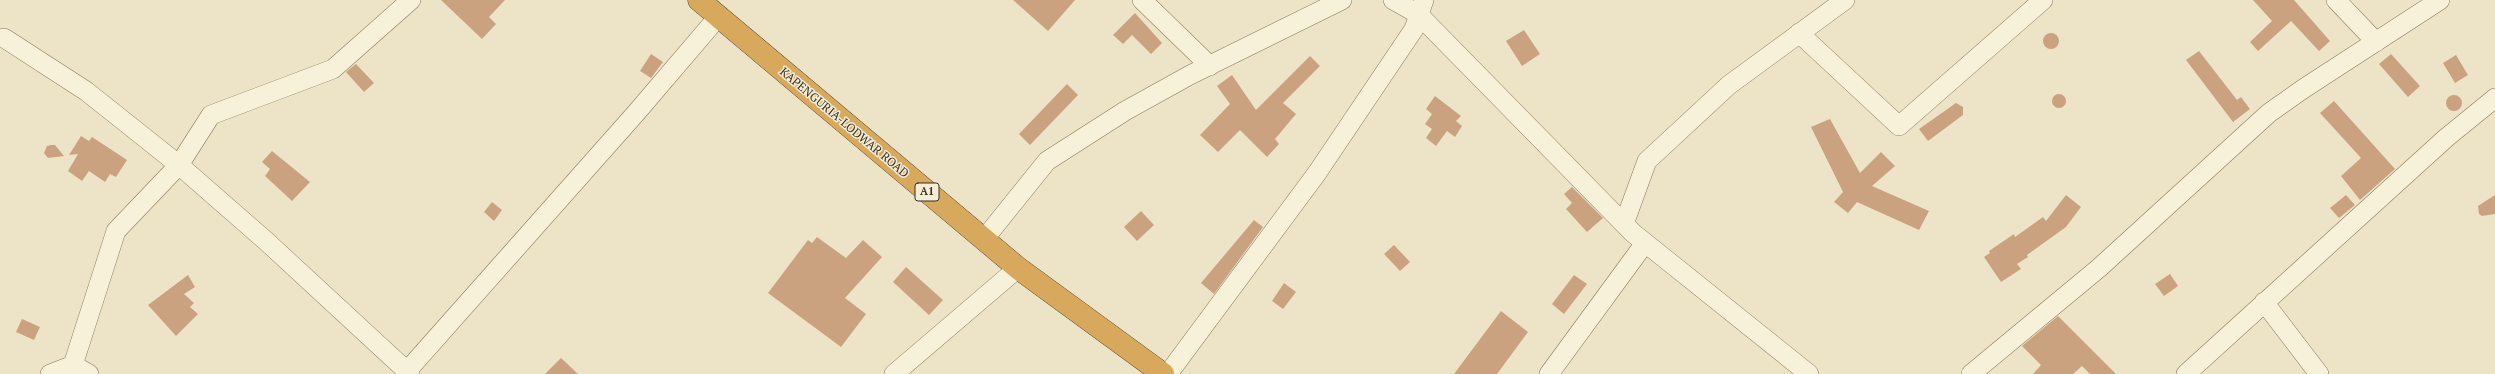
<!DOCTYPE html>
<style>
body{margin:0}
canvas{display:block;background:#ede4c7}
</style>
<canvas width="2495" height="374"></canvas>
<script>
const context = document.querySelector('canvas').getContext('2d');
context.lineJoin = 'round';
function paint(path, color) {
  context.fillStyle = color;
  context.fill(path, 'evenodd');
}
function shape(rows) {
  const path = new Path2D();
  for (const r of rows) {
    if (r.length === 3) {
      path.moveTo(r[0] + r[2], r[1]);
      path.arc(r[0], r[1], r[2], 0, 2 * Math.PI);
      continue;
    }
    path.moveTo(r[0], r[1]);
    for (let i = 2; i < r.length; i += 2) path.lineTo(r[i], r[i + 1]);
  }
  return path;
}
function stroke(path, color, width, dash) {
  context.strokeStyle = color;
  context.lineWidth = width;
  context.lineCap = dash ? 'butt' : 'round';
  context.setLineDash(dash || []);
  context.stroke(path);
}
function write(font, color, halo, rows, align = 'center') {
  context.font = font + ' "PT Serif",serif';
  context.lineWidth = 3;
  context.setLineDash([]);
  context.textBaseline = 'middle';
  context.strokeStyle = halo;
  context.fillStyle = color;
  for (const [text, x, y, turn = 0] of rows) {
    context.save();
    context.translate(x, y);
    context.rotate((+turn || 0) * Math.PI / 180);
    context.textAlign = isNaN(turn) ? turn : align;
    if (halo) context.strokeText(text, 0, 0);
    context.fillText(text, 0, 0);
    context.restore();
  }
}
paint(shape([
 [441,0,505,0,489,17,496,24,482,39],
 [1013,0,1075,0,1048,31],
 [2253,0,2294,0,2330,41,2319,51,2291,21,2258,51,2250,42,2272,21],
 [1135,13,1162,43,1151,54,1132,35,1123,44,1113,35],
 [1524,30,1540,54,1522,66,1506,41],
 [2051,41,8],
 [2199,51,2237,100,2241,97,2250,109,2233,122,2186,60],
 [651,54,663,62,651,78,640,71],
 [2391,54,2420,86,2408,97,2379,64],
 [2456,55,2468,75,2455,83,2443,63],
 [1310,56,1320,66,1283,103,1296,114,1275,139,1279,144,1267,157,1240,130,1218,152,1200,135,1230,104,1217,86,1232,75,1256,110],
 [356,64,374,83,364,92,346,72],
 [1067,84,1078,95,1030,145,1019,134],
 [2059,101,7],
 [2454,103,8],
 [1435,96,1461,116,1456,121,1462,126,1455,137,1447,131,1436,146,1426,138,1432,129,1425,124,1432,114,1426,109],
 [2334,101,2395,169,2360,200,2341,176,2361,158,2320,113],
 [1956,103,1963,107,1963,115,1928,141,1919,129],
 [1830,119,1860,173,1881,152,1895,166,1872,186,1929,211,1919,230,1857,202,1848,213,1834,202,1843,192,1811,127],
 [81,136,89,141,92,137,127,160,116,177,110,174,105,182,89,171,82,181,68,171,78,154,69,155],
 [51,145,55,145,64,156,48,158,44,153,47,146],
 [272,151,310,182,292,201,265,176,270,169,262,162],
 [1572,187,1603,218,1587,232,1566,209,1572,203,1564,194],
 [2066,195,2081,207,2066,227,2027,255,2028,257,2017,264,2021,269,2001,282,1984,257,1990,253,1989,251,2014,234,2015,237,2043,217,2046,221],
 [2346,195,2355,205,2339,218,2330,208],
 [2495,195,2495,214,2482,216,2479,214,2478,206],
 [492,202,502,210,494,221,484,212],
 [1141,211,1154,225,1137,241,1124,227],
 [1254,220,1263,227,1214,294,1201,283],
 [817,237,846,258,863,240,882,257,845,298,866,314,841,347,768,293,808,240,812,243],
 [1394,245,1410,262,1400,271,1384,254],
 [906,267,943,300,929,315,893,282],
 [2170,274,2178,286,2164,296,2155,284],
 [188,275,195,287,184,294,194,303,190,307,198,314,176,336,148,305],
 [1574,275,1587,284,1564,314,1552,304],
 [1284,283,1296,292,1283,309,1272,301],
 [1501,311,1528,332,1497,374,1454,374],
 [2058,316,2116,374,2090,374,2082,366,2073,374,2033,374,2041,365,2022,346],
 [22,319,40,327,34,340,16,332],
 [561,358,578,374,545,374]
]), '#caa27f');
const minor = shape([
 [1142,0,1210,66],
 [1393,0,1418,14,1633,233,1809,374],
 [2336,0,2376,42],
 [1799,33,1899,126,2043,0],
 [4,38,86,91,179,165,266,241,410,374],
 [1624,224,1647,161,1729,85,1845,0],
 [985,238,1047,161,1125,111,1190,75,1342,0],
 [2264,302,2319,374],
 [73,365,116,231,179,165,211,115,333,69,411,0],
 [73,365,89,374],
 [407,371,636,113,718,17],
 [50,374,73,365],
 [894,374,1018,268],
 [1168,374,1317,173,1414,29,1424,0],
 [1549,374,1645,243],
 [1971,374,2099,268,2269,113,2303,89,2440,0],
 [2186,374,2446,138,2495,98]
]);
const highway = shape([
 [699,0,1018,268,1163,374]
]);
stroke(minor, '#88765d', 20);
stroke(highway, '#564431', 23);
stroke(minor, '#f8f1da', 19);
stroke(highway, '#d8a85c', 22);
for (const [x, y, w] of [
 [927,192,24]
]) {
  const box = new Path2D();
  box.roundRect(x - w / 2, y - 9, w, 18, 3);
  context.fillStyle = '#f5eed7';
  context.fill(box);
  stroke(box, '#392e20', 1);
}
write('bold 11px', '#392e20', null, [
 ["A1",927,192]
]);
write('12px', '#392e20', '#f5eed7', [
 ["KAPENGURIA-LODWAR ROAD",844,123,40]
]);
</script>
